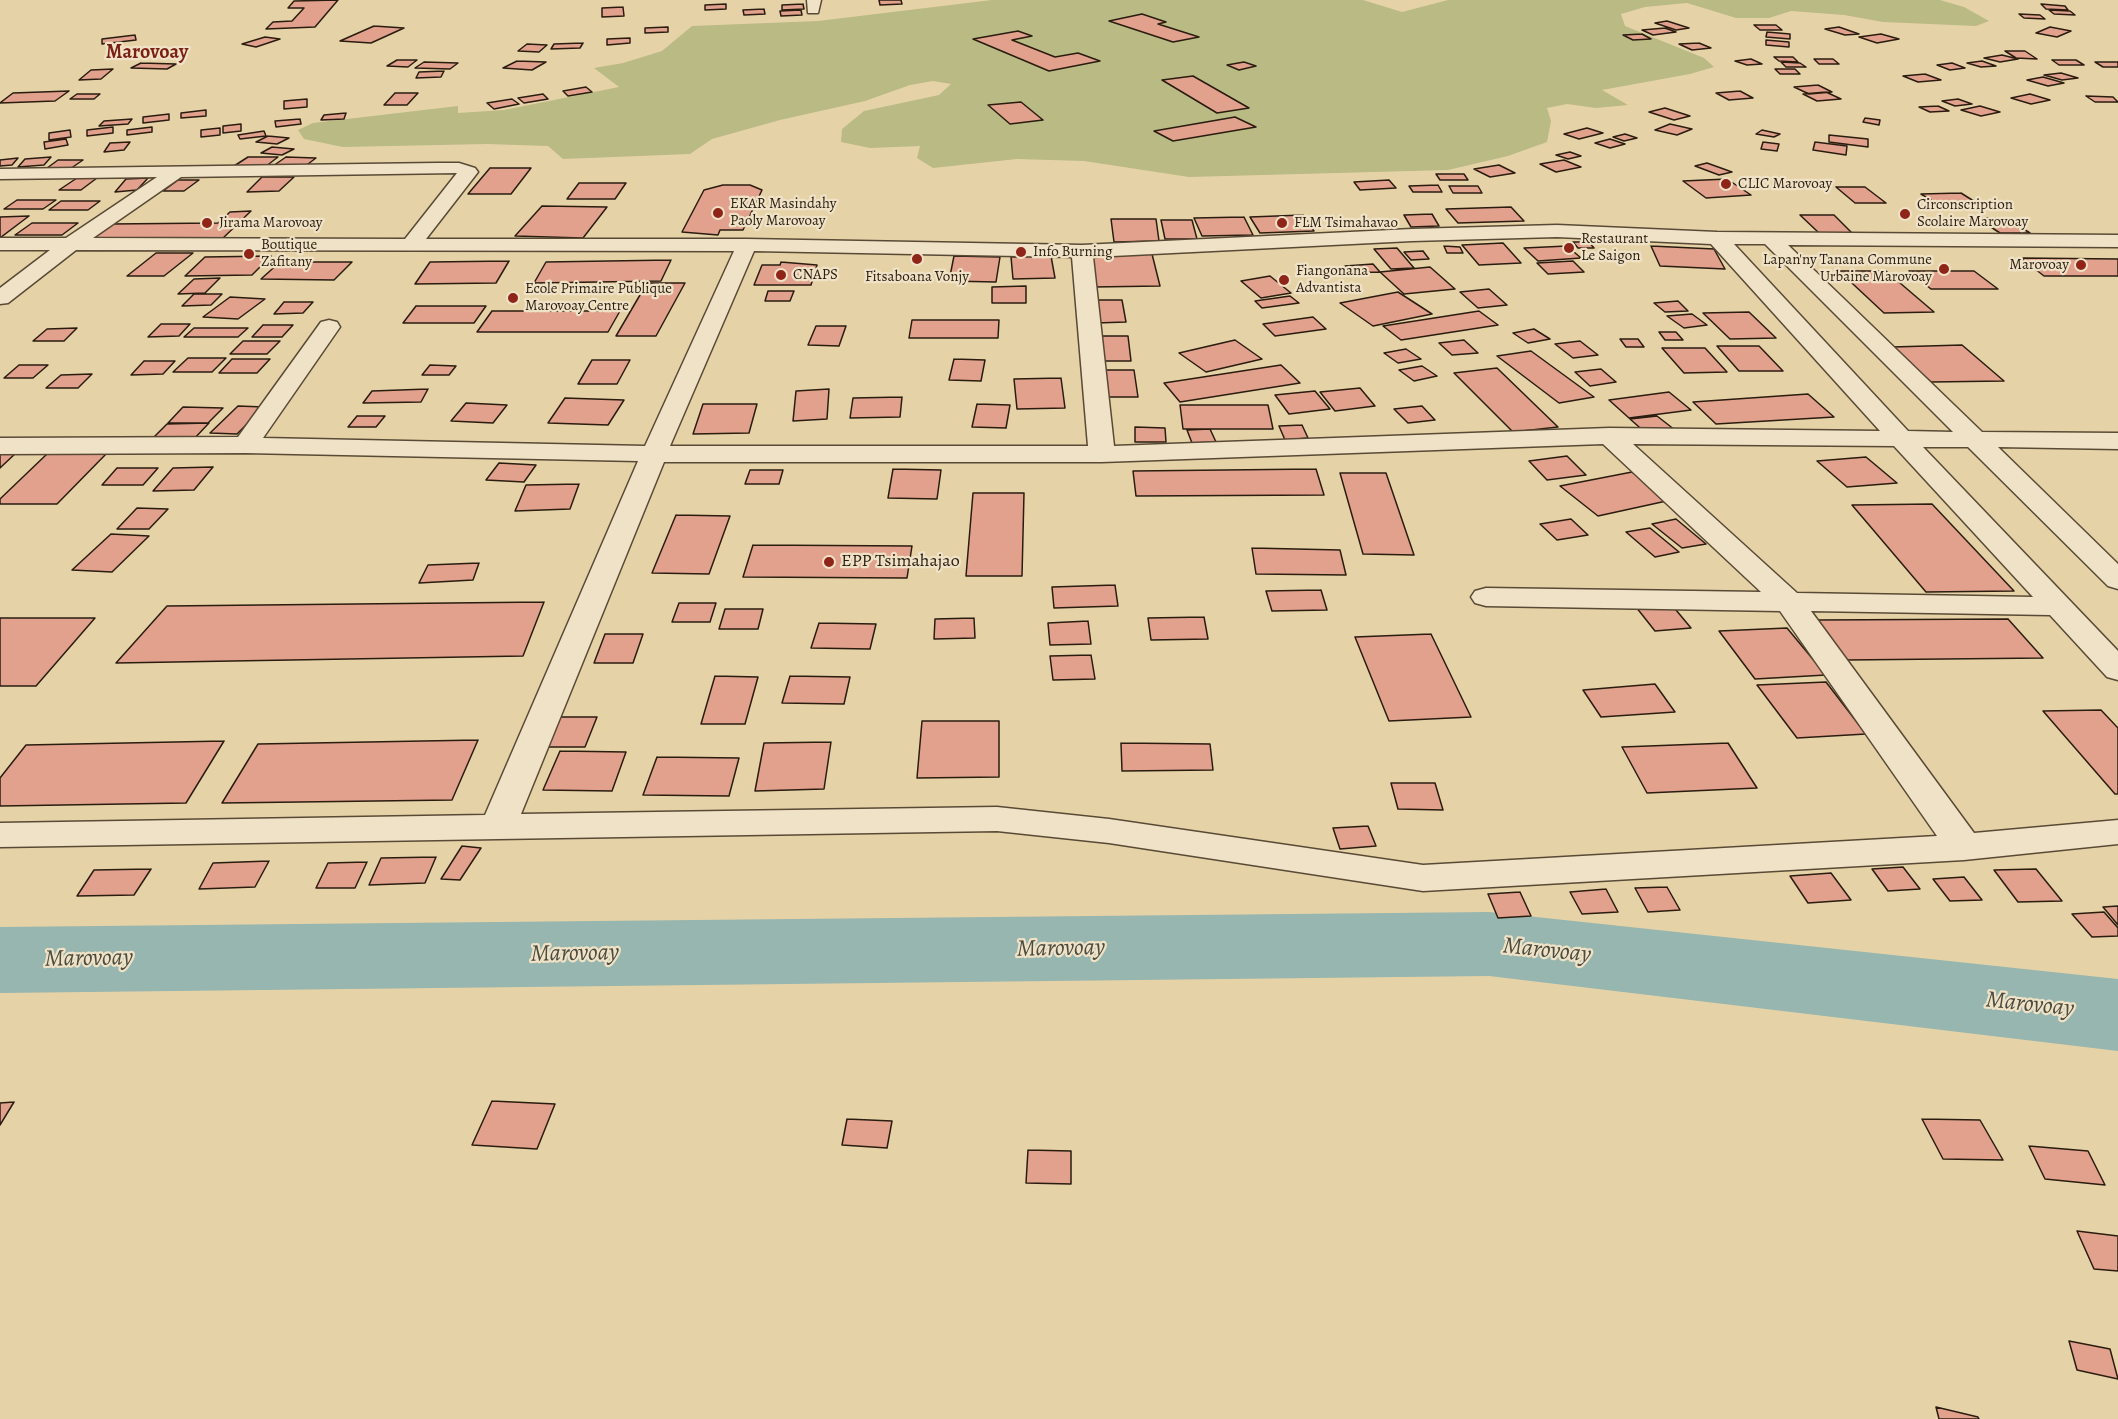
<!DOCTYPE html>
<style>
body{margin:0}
canvas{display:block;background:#e6d2a7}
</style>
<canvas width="2118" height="1419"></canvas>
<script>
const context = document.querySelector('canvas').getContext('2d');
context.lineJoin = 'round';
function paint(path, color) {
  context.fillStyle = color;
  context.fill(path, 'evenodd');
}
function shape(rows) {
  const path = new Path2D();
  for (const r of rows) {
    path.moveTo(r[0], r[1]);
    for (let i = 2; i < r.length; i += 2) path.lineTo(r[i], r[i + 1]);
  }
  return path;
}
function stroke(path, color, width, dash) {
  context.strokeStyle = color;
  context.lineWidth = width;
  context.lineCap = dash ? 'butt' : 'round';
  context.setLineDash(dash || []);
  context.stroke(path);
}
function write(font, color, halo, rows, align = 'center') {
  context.font = font + ' Alegreya,serif';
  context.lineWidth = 4.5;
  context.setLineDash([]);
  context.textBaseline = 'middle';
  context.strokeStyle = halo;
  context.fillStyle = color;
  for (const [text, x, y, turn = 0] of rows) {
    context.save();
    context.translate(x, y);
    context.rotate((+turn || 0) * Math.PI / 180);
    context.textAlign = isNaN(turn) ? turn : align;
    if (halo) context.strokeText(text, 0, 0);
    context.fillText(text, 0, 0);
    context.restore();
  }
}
paint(shape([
 [992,0,1363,0,1402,12,1448,0,1940,0,1964,7,1989,21,1976,26,1883,22,1844,15,1791,11,1769,18,1736,18,1687,3,1645,7,1621,14,1625,26,1704,58,1714,67,1690,74,1602,90,1628,105,1596,108,1567,104,1547,108,1551,121,1547,142,1508,156,1448,170,1189,177,1084,161,1017,159,933,168,917,158,920,146,870,148,841,142,842,129,864,111,939,95,951,84,933,81,910,85,865,101,780,120,712,139,690,154,563,159,548,146,487,144,343,147,304,139,298,130,313,123,458,106,458,113,504,110,619,87,594,68,623,63,662,51,692,26,818,21]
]), '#baba84');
paint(shape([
 [1489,912,2118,979,2118,1051,1489,976,0,993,0,927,1489,912]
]), '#97b6af');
const building = shape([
 [338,0,315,27,266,29,273,22,292,21,304,8,288,8,294,1,338,0],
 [879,0,901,0,902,4,880,5,879,0],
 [726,4,726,9,705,10,705,5,726,4],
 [803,4,804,9,782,10,782,5,803,4],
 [2041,4,2065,6,2068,10,2046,9,2041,4],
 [623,7,624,16,602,17,602,8,623,7],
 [764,9,765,14,744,15,743,10,764,9],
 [801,10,802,15,781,16,780,11,801,10],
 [2049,10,2070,11,2075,15,2054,14,2049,10],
 [1142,14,1166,22,1158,24,1199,37,1173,42,1109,21,1142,14],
 [2019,14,2040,15,2045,19,2024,18,2019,14],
 [1667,21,1689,28,1676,30,1655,23,1667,21],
 [1754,25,1776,25,1782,30,1760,30,1754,25],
 [374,26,404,28,371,43,340,41,374,26],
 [668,27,668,32,645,33,645,28,668,27],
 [1839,27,1859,34,1845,35,1825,29,1839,27],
 [2050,27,2071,31,2057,37,2036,33,2050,27],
 [1665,28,1676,32,1653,35,1642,30,1665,28],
 [1018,31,1032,36,1012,40,1055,57,1078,53,1100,61,1049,71,973,39,1018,31],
 [1767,32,1790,34,1790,39,1766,37,1767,32],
 [1642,34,1651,39,1633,40,1623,35,1642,34],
 [1881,34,1899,39,1877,43,1859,37,1881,34],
 [135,35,136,40,102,44,102,39,135,35],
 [265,37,280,39,256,47,242,44,265,37],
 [630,38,630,43,607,45,607,39,630,38],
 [1766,40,1789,42,1789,47,1766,45,1766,40],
 [583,43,580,48,551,49,554,44,583,43],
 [1699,43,1711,48,1692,50,1679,44,1699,43],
 [527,44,547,45,539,52,518,51,527,44],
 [2005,51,2025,51,2037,59,2016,58,2005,51],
 [2002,55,2018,59,2000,62,1984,58,2002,55],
 [1774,57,1793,57,1798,62,1779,61,1774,57],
 [1751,59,1762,64,1747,65,1735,61,1751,59],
 [1814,59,1833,59,1839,64,1819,64,1814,59],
 [397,60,417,60,408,67,387,66,397,60],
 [2052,60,2076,60,2084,65,2059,65,2052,60],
 [517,61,546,62,532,70,503,68,517,61],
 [1982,61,1996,66,1981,67,1967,63,1982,61],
 [424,62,458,63,450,69,415,68,424,62],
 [1244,62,1256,66,1239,70,1227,65,1244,62],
 [1781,62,1800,63,1806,67,1786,67,1781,62],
 [2095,62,2118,62,2118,67,2103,67,2095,62],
 [141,63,176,64,167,69,131,68,141,63],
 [1952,63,1965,68,1950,70,1937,65,1952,63],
 [113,69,101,79,79,80,91,70,113,69],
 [1775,69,1795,69,1800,74,1780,74,1775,69],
 [444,71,441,77,416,78,419,72,444,71],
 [2061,73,2078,78,2062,80,2044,75,2061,73],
 [1925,74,1941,80,1918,82,1903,76,1925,74],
 [1193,76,1249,108,1217,113,1162,80,1193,76],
 [2043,77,2064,83,2048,86,2027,80,2043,77],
 [1818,85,1832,92,1809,94,1794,87,1818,85],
 [586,87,592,92,568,96,563,91,586,87],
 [69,91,55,101,0,103,13,93,69,91],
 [1740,91,1753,98,1729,100,1716,93,1740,91],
 [1826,92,1841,99,1817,101,1803,94,1826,92],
 [395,93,418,93,407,105,384,105,395,93],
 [77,94,100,94,94,99,70,99,77,94],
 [543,94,548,99,524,103,518,98,543,94],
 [2030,94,2050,100,2031,104,2011,98,2030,94],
 [2086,96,2113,97,2118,102,2095,102,2086,96],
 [307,99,307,107,284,109,284,101,307,99],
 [512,99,519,104,494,109,487,103,512,99],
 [1958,99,1972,104,1955,106,1942,101,1958,99],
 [1021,102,1043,120,1010,124,988,105,1021,102],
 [1938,106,1949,111,1930,112,1919,107,1938,106],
 [1980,106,2000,112,1981,116,1961,110,1980,106],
 [1665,108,1690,116,1674,120,1649,112,1665,108],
 [206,110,206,116,181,118,181,113,206,110],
 [346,113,344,119,321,120,324,115,346,113],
 [169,114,169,120,143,123,143,117,169,114],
 [1235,117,1256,127,1173,141,1154,131,1235,117],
 [1865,118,1880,120,1879,125,1863,122,1865,118],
 [132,119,128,124,99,126,104,121,132,119],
 [300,119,301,124,276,127,275,121,300,119],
 [241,124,241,131,223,133,223,126,241,124],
 [1670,124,1692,129,1677,135,1655,130,1670,124],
 [113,127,113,133,87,136,87,130,113,127],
 [152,127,152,132,127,135,127,130,152,127],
 [220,128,220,135,201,137,201,130,220,128],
 [1587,128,1603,133,1579,139,1564,134,1587,128],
 [70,130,71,137,49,140,49,133,70,130],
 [1762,130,1780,134,1774,137,1756,134,1762,130],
 [264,131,266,136,240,139,238,135,264,131],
 [1625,134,1637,138,1624,141,1613,137,1625,134],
 [1829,135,1868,139,1868,147,1829,142,1829,135],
 [268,136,289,138,277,144,256,142,268,136],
 [66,139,68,145,45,149,44,142,66,139],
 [1610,139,1625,144,1610,148,1595,143,1610,139],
 [130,142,124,150,104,152,110,143,130,142],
 [1763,142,1779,144,1777,151,1761,149,1763,142],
 [1815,142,1847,146,1846,155,1813,150,1815,142],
 [272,147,294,149,282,155,261,153,272,147],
 [1570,152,1581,156,1568,159,1556,155,1570,152],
 [51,157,44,165,18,167,25,159,51,157],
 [248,157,278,157,265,167,234,166,248,157],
 [286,157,316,158,304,167,273,166,286,157],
 [18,158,12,165,0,166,0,160,18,158],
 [58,160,83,160,67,171,43,171,58,160],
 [1564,160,1581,167,1556,172,1540,164,1564,160],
 [1707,163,1732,172,1719,175,1695,166,1707,163],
 [1499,165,1515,173,1490,177,1474,169,1499,165],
 [490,168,531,168,511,194,468,194,490,168],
 [1436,174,1464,174,1468,180,1440,180,1436,174],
 [262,177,294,177,279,191,247,192,262,177],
 [77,178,97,178,81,190,59,190,77,178],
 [148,178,137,190,115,192,126,179,148,178],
 [1727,179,1751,195,1706,198,1683,181,1727,179],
 [178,180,199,180,184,191,163,191,178,180],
 [1389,180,1396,188,1360,190,1354,182,1389,180],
 [579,183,626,183,615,199,567,199,579,183],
 [723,185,750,185,762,190,743,230,720,230,718,235,682,232,704,190,723,185],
 [1438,185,1442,192,1413,192,1409,186,1438,185],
 [1449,186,1478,186,1482,193,1453,193,1449,186],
 [1836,187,1865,187,1886,203,1855,203,1836,187],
 [1961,193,1980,205,1940,206,1921,194,1961,193],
 [17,200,56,200,43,209,4,209,17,200],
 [61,201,100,201,88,210,49,210,61,201],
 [542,206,607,207,583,238,515,236,542,206],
 [1511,207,1524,221,1458,223,1446,209,1511,207],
 [251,211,221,240,89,242,110,224,218,223,230,212,251,211],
 [1432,214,1439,226,1411,227,1404,215,1432,214],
 [1303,215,1314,231,1260,233,1250,217,1303,215],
 [1800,215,1834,215,1853,234,1819,233,1800,215],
 [29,216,0,238,0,217,29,216],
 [1244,217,1253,235,1202,236,1194,218,1244,217],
 [1977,218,2006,218,2030,233,2000,233,1977,218],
 [1111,219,1156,219,1159,241,1114,242,1111,219],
 [1161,220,1192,220,1197,239,1165,239,1161,220],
 [32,223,78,223,62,235,15,235,32,223],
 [1573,242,1589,242,1594,248,1578,248,1573,242],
 [1503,243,1521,263,1479,265,1462,245,1503,243],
 [1444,246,1460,247,1463,253,1447,253,1444,246],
 [1567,246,1581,258,1538,261,1524,248,1567,246],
 [1651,246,1714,249,1725,269,1660,266,1651,246],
 [1397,248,1414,268,1391,269,1374,249,1397,248],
 [1423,251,1429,259,1411,260,1404,252,1423,251],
 [156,253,193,253,164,276,127,276,156,253],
 [1152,254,1160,286,1093,287,1087,256,1152,254],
 [271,256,252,275,185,276,205,257,271,256],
 [954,256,1000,257,996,282,949,281,954,256],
 [1051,256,1055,278,1013,279,1011,257,1051,256],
 [2021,258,2118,259,2118,276,2044,276,2021,258],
 [671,260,661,281,534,283,546,262,671,260],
 [509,261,496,283,415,284,430,262,509,261],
 [1573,261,1584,272,1548,274,1537,263,1573,261],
 [280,262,352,262,334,280,261,279,280,262],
 [781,262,817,265,811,285,754,285,762,265,780,265,781,262],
 [1373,264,1380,272,1351,273,1345,266,1373,264],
 [1430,267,1455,289,1404,294,1380,272,1430,267],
 [1839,271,1886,271,1934,312,1884,313,1839,271],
 [1909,271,1974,271,1998,289,1931,289,1909,271],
 [1270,276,1291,293,1261,298,1241,281,1270,276],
 [220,278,205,293,178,294,194,279,220,278],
 [647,283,685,283,656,336,616,336,647,283],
 [1026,286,1026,303,992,303,992,287,1026,286],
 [1489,289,1507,305,1478,308,1460,292,1489,289],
 [768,291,794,291,790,301,765,301,768,291],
 [1398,292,1432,314,1373,326,1340,303,1398,292],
 [194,294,222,294,211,305,182,306,194,294],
 [1290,296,1299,303,1262,308,1255,301,1290,296],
 [230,297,265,299,238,319,203,317,230,297],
 [1094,300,1122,300,1126,322,1096,323,1094,300],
 [1678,301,1688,311,1665,312,1654,303,1678,301],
 [284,302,313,302,303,313,274,314,284,302],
 [416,306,486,306,474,323,403,323,416,306],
 [492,311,620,311,608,332,477,332,492,311],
 [1479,311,1498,325,1401,340,1383,326,1479,311],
 [1749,312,1776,338,1730,339,1703,313,1749,312],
 [1692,314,1707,325,1684,328,1667,316,1692,314],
 [1313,317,1326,329,1275,336,1263,324,1313,317],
 [912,320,999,320,998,338,909,338,912,320],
 [161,324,190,324,179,336,148,337,161,324],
 [263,325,293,325,282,337,252,337,263,325],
 [816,326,846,326,839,346,808,345,816,326],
 [77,328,64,341,33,341,47,329,77,328],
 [194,328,248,328,238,337,184,337,194,328],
 [1534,329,1550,339,1528,343,1513,333,1534,329],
 [1659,332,1676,332,1683,340,1665,340,1659,332],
 [1098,336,1128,336,1131,361,1101,361,1098,336],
 [1620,339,1638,339,1644,347,1626,347,1620,339],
 [1235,340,1262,359,1206,372,1179,353,1235,340],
 [1464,340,1478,353,1452,355,1439,343,1464,340],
 [243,341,280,341,267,354,230,354,243,341],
 [1580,341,1598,355,1573,358,1555,344,1580,341],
 [1962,345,2004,381,1931,382,1892,347,1962,345],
 [1717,346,1759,346,1783,371,1739,371,1717,346],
 [1662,348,1705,348,1727,372,1684,373,1662,348],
 [1406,349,1421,359,1398,363,1384,353,1406,349],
 [1531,351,1594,397,1559,403,1497,356,1531,351],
 [188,358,226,358,212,372,173,372,188,358],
 [232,359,270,359,257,373,219,373,232,359],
 [954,359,985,360,981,381,949,380,954,359],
 [592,360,630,360,617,384,578,384,592,360],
 [144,361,175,361,163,374,131,375,144,361],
 [19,365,48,365,33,378,4,378,19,365],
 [430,365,456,366,449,375,422,375,430,365],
 [1281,365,1300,383,1180,402,1164,383,1281,365],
 [1422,366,1437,376,1414,381,1399,370,1422,366],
 [1497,368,1558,427,1513,432,1454,373,1497,368],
 [1601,369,1616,382,1590,386,1575,372,1601,369],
 [1103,370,1134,370,1138,397,1106,397,1103,370],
 [92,374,78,388,46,388,61,375,92,374],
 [1061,378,1065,408,1017,409,1014,379,1061,378],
 [1360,388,1375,406,1335,411,1320,392,1360,388],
 [428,389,421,402,363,403,372,391,428,389],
 [829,389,827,419,793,421,796,391,829,389],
 [1315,391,1330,409,1289,414,1275,395,1315,391],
 [1669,392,1691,410,1629,418,1609,400,1669,392],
 [1808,394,1834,417,1716,424,1693,402,1808,394],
 [902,397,900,417,850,418,853,398,902,397],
 [565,398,624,400,608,425,548,423,565,398],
 [466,403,507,405,493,423,451,421,466,403],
 [703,404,757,404,749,433,693,434,703,404],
 [977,404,1010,405,1006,428,972,427,977,404],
 [1180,405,1268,405,1273,429,1183,429,1180,405],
 [238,406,264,407,237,434,210,433,238,406],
 [1422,406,1435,420,1408,423,1394,409,1422,406],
 [183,407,223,408,208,423,168,423,183,407],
 [357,416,385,416,376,427,348,427,357,416],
 [1657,416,1675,430,1647,434,1630,419,1657,416],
 [209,423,193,440,152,439,167,424,209,423],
 [1302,425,1308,438,1285,440,1279,426,1302,425],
 [1135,427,1165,428,1166,442,1135,442,1135,427],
 [1210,429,1216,442,1192,443,1187,430,1210,429],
 [0,452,17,452,0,468,0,452],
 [108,452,57,504,0,504,0,499,48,453,108,452],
 [1567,456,1586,475,1547,480,1529,461,1567,456],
 [1866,457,1897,483,1847,487,1817,461,1866,457],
 [499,463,536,465,524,482,486,480,499,463],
 [213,467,194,490,153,491,173,468,213,467],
 [117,468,158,468,143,485,102,485,117,468],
 [893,469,941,470,937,499,888,498,893,469],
 [1316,469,1324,495,1136,496,1133,471,1316,469],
 [750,470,783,470,779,484,745,484,750,470],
 [1632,472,1671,500,1598,516,1560,486,1632,472],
 [1340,473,1386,473,1414,555,1363,554,1340,473],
 [579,484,570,509,515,511,526,485,579,484],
 [973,493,1024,493,1022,576,966,576,973,493],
 [1932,504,2014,591,1926,592,1852,505,1932,504],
 [137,508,168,509,149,529,117,529,137,508],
 [676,515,730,516,709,574,652,573,676,515],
 [1571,519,1588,535,1557,540,1540,524,1571,519],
 [1676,519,1706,544,1682,548,1652,524,1676,519],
 [1650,528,1679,552,1655,557,1626,532,1650,528],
 [111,534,149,536,112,572,72,570,111,534],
 [753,545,912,546,907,578,743,577,753,545],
 [1252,548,1340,550,1346,575,1256,574,1252,548],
 [479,563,473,580,419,583,428,565,479,563],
 [1115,585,1118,606,1054,608,1052,587,1115,585],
 [1321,590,1327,610,1272,611,1266,591,1321,590],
 [544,602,523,656,116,663,167,606,544,602],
 [679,603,716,603,710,622,672,622,679,603],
 [1671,604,1691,628,1655,631,1636,607,1671,604],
 [725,609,763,609,758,629,719,629,725,609],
 [1204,617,1208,639,1151,640,1148,618,1204,617],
 [0,618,95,618,36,686,0,686,0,618],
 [974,618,975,638,934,639,935,619,974,618],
 [2008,619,2043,658,1846,660,1817,620,2008,619],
 [1088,621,1091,644,1050,645,1048,623,1088,621],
 [819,623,876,624,870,649,811,648,819,623],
 [1787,628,1826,675,1755,679,1719,631,1787,628],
 [605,634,643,634,633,663,594,663,605,634],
 [1431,634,1471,717,1389,721,1355,637,1431,634],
 [1091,655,1095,679,1053,680,1050,656,1091,655],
 [715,676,758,677,745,724,701,724,715,676],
 [790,676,850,677,844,704,782,703,790,676],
 [1826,682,1866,734,1797,738,1757,685,1826,682],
 [1655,684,1675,712,1601,717,1583,690,1655,684],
 [2101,710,2118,728,2118,794,2115,794,2043,711,2101,710],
 [553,717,597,717,585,747,541,747,553,717],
 [922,721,999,721,999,777,917,778,922,721],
 [478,740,452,800,222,803,258,744,478,740],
 [224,741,186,803,0,806,0,778,26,745,224,741],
 [831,742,824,789,755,791,764,743,831,742],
 [1121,743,1210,744,1213,770,1122,771,1121,743],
 [1728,743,1757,788,1647,793,1622,747,1728,743],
 [560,751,626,752,612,791,543,790,560,751],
 [657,757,739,758,729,796,643,795,657,757],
 [1391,783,1435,783,1443,810,1398,809,1391,783],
 [1368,826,1376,846,1340,849,1333,828,1368,826],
 [462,846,481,848,460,880,441,879,462,846],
 [436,857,425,883,369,885,381,858,436,857],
 [269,861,255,887,199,889,213,863,269,861],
 [367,862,355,888,316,888,328,863,367,862],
 [1903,867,1920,889,1888,891,1872,869,1903,867],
 [151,869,134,895,77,896,94,870,151,869],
 [2036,869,2062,901,2018,902,1994,870,2036,869],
 [1831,873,1851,900,1808,903,1790,876,1831,873],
 [1964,877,1982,900,1950,901,1933,879,1964,877],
 [1667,887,1680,910,1648,912,1635,888,1667,887],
 [1606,889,1618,912,1582,914,1570,892,1606,889],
 [1520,892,1531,916,1498,918,1488,894,1520,892],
 [2118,906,2118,925,2103,907,2118,906],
 [2104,912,2118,928,2118,936,2092,937,2072,914,2104,912],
 [492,1101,555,1104,537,1149,472,1145,492,1101],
 [14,1102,0,1125,0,1103,14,1102],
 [847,1119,892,1121,887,1148,842,1145,847,1119],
 [1922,1119,1980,1120,2003,1160,1943,1159,1922,1119],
 [2029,1146,2088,1151,2105,1185,2045,1179,2029,1146],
 [1028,1150,1071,1151,1071,1184,1026,1183,1028,1150],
 [2077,1231,2118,1236,2118,1271,2094,1269,2077,1231],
 [2069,1341,2110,1349,2118,1379,2077,1370,2069,1341],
 [1936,1407,1978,1417,1979,1419,1939,1419,1936,1407]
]);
paint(building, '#e1a18d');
stroke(building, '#2a1d10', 1.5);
const street = shape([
 [807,0,821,0,818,13,808,13,807,0],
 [437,163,459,163,475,168,478,172,426,239,747,239,1082,245,1412,229,1557,225,1717,232,2118,235,2118,247,1788,245,1982,432,2118,433,2118,449,1998,447,2118,564,2118,589,2108,586,1968,447,1923,447,2118,651,2118,680,2107,677,2050,615,1811,611,1974,833,2118,820,2118,844,1964,860,1423,891,1109,843,997,831,0,847,0,823,485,815,638,461,245,453,0,454,0,438,238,437,321,322,329,320,337,322,340,327,263,438,645,446,734,251,76,250,8,303,0,304,0,288,50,250,0,250,0,238,66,238,157,177,0,179,0,169,437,163],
 [457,173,405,239,93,238,181,177,457,173],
 [1557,237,1711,244,1880,431,1609,428,1114,446,1093,257,1412,241,1557,237],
 [1734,244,1765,244,1953,432,1908,431,1734,244],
 [754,251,1072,257,1088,446,670,446,754,251],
 [1603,444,1761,592,1486,588,1475,591,1471,597,1475,603,1486,606,1780,611,1937,836,1423,865,1109,819,997,807,521,814,664,462,1102,462,1603,444],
 [1633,444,1894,446,2033,597,1797,593,1633,444]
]);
stroke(street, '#594a36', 3);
paint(street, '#efe2c6');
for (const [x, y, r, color] of [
 [1726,184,6,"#8f2418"],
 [718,213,6,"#8f2418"],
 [1905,214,6,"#8f2418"],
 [207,223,6,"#8f2418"],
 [1282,223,6,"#8f2418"],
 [1569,248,6,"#8f2418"],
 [1021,252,6,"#8f2418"],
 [249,254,6,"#8f2418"],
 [917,259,6,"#8f2418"],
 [2081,265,6,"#8f2418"],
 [1944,269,6,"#8f2418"],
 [781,275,6,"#8f2418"],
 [1284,280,6,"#8f2418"],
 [513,298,6,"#8f2418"],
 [829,562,6,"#8f2418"]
]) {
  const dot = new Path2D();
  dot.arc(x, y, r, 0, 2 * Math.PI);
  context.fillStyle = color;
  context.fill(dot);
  stroke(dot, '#efe2c6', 2);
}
write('15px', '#2a1d10', '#efe2c6', [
 ["CLIC Marovoay",1738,184],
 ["EKAR Masindahy",730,204],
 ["Paoly Marovoay",730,221],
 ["Circonscription",1917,205],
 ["Scolaire Marovoay",1917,222],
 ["Jirama Marovoay",219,223],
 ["FLM Tsimahavao",1294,223],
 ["Restaurant",1581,239],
 ["Le Saigon",1581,256],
 ["Boutique",261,245],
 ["Zafitany",261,262],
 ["Info Burning",1033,252],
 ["Lapan'ny Tanana Commune",1932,260,"right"],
 ["Urbaine Marovoay",1932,277,"right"],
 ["Marovoay",2069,265,"right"],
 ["Fiangonana",1296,271],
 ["Advantista",1296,288],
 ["CNAPS",793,275],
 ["Fitsaboana Vonjy",917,277,"center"],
 ["Ecole Primaire Publique",525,289],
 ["Marovoay Centre",525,306]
], 'left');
write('18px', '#2a1d10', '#efe2c6', [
 ["EPP Tsimahajao",841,562]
], 'left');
write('bold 20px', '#7a1f14', '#efe2c6', [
 ["Marovoay",147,53]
]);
write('italic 24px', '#4b4b40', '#efe2c6', [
 ["Marovoay",1061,949,-1],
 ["Marovoay",1547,951,6],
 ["Marovoay",575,954,-1],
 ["Marovoay",89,959,-1],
 ["Marovoay",2030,1005,6]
]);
</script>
